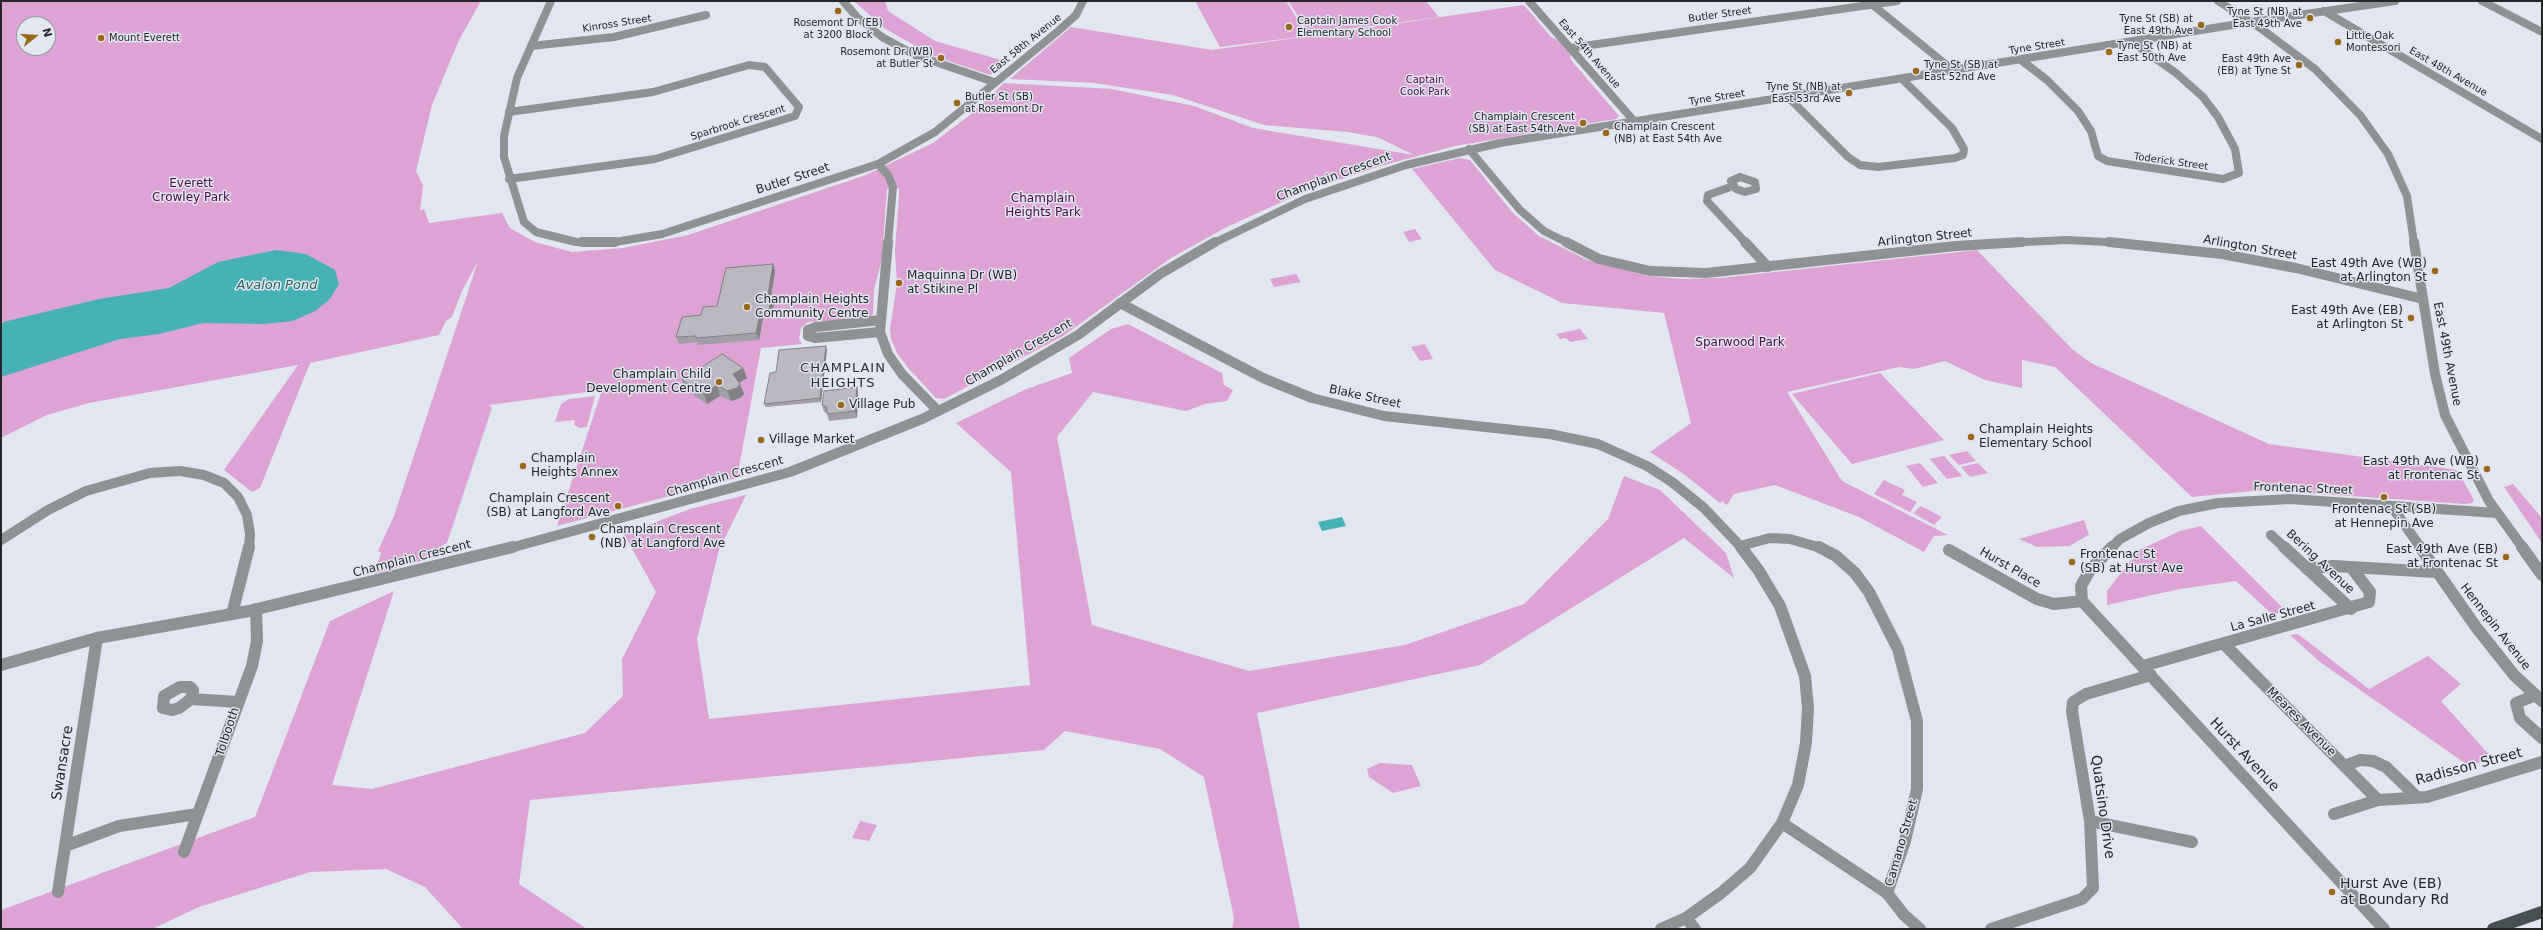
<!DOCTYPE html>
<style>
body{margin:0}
#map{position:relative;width:2543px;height:930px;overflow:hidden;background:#e1e6f0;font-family:"DejaVu Sans",sans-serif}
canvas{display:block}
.frame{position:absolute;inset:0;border:2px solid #25262a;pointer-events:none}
.north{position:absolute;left:16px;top:16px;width:40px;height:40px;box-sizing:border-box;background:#e1e6f0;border:1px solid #9699a1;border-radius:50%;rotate:73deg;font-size:11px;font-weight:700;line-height:16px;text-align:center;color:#25262a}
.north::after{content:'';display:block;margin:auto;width:14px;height:18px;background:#99681b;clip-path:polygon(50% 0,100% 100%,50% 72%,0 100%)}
</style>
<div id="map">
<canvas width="2543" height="930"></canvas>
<div class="frame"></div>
<div class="north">N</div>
</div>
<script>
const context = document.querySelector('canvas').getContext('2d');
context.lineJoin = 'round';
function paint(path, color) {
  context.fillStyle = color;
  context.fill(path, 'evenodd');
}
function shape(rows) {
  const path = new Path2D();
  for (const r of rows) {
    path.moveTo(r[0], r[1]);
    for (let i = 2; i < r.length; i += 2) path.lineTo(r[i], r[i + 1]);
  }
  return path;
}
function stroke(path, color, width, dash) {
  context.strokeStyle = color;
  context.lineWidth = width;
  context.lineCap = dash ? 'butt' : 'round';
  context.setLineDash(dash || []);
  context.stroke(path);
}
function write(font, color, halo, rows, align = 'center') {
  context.font = font + ' "DejaVu Sans",sans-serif';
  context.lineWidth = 3;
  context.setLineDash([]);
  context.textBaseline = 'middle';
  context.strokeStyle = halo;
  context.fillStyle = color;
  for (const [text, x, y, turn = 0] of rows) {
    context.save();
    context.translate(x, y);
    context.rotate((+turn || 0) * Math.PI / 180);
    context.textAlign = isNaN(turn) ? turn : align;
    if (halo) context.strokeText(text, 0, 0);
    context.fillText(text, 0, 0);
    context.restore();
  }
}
paint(shape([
 [1,1,481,1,459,40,432,105,416,171,423,185,420,211,424,209,429,223,502,213,510,228,535,242,572,252,623,248,688,235,866,175,933,143,970,115,1004,83,1112,89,1194,106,1253,128,1414,155,1377,137,1347,132,1264,125,1173,95,1094,83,1010,79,1071,27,1212,50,1524,5,1551,37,1558,40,1570,54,1571,60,1619,116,1616,119,1455,146,1377,167,1301,193,1223,229,1171,258,1063,336,944,399,936,398,909,369,897,353,891,339,890,328,897,284,895,250,899,196,899,188,887,189,882,258,874,290,873,314,870,317,860,319,808,322,801,328,799,339,802,344,761,348,737,478,557,526,602,390,489,405,492,408,447,543,443,545,439,556,374,574,381,553,378,551,394,516,478,261,462,291,452,317,446,321,439,335,310,363,260,488,252,492,224,470,298,365,89,403,47,415,1,438],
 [24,24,48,24,48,48,24,48],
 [854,1,885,1,888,11,935,41,1008,62,990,75,931,55,884,28],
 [1195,1,1286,1,1308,36,1220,47],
 [1288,1,1426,1,1439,17,1310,34],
 [1460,158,1470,160,1512,212,1539,236,1587,260,1648,276,1683,279,1720,278,1977,250,2072,349,2091,363,2269,444,2457,470,2474,500,2472,503,2465,504,2264,490,2192,497,2055,367,2022,360,2022,388,1985,380,1945,361,1914,369,1899,367,1787,392,1842,481,1948,535,1934,536,1924,552,1859,517,1775,485,1734,494,1727,505,1722,501,1720,503,1685,475,1650,452,1691,423,1664,313,1562,303,1495,270,1412,169],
 [1415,229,1422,239,1409,242,1403,232],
 [1296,274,1301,282,1274,287,1270,279],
 [1128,324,1222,373,1224,385,1233,390,1227,401,1205,404,1186,411,1093,392,1057,437,1092,625,1249,671,1405,645,1524,604,1608,519,1624,476,1660,490,1726,553,1734,578,1684,538,1480,665,1257,713,1300,929,1232,929,1234,918,1204,777,1160,749,1065,731,1044,750,530,800,519,884,587,929,463,929,425,887,386,869,310,872,199,907,152,929,1,929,1,910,255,817,330,621,394,591,332,785,372,789,585,733,623,696,622,659,656,592,624,534,690,509,746,495,719,550,697,639,709,719,1030,685,1011,472,956,423,1024,390,1072,373,1069,358,1111,329],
 [1580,329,1588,339,1570,342,1566,338,1560,339,1556,334],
 [1425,344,1433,359,1420,361,1411,347],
 [1880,373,1944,440,1852,464,1792,394],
 [595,396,587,427,580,428,574,425,575,420,555,422,561,404,569,399],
 [1967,451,1976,461,1959,465,1949,455],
 [1944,456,1962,476,1947,479,1930,459],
 [1920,463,1938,483,1923,487,1906,466],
 [1978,463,1988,473,1970,477,1961,467],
 [1884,480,1905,490,1902,495,1917,502,1910,512,1874,494],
 [2513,484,2542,518,2542,543,2504,487],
 [1921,506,1942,517,1934,525,1913,513],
 [2084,520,2089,535,2069,546,2037,547,2019,539],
 [2201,526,2285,610,2273,615,2236,581,2180,589,2107,605,2107,591,2139,550,2180,531],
 [2298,634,2369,689,2428,656,2461,684,2441,701,2492,758,2469,766,2320,662,2290,635],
 [1380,763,1412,765,1421,786,1393,793,1369,777,1367,769],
 [860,821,877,825,869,841,852,838]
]), '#dea3d5');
paint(shape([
 [276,250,306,254,335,270,339,284,329,300,315,311,293,321,264,324,203,323,159,334,120,339,1,377,1,324,7,321,99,299,169,288,218,262],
 [1342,517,1346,526,1322,531,1318,522]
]), '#47b2b3');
stroke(shape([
 [551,1,517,78,504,136,504,157,524,222,536,232,576,242,597,243],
 [843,1,857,17,882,37,915,55,994,82],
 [2482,1,2542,32],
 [1869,2,1954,71],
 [2324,11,2542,139],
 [2251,22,2395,1],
 [531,46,614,37,706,15],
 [1570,48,1897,1],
 [2021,60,2047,80,2078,111,2091,131,2098,156,2107,161,2223,179,2239,173,2235,149,2218,117,2203,97,2176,73,2132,42],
 [1788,97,1848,157,1860,165,1878,167,1955,158,1963,155,1964,149,1952,128,1902,79],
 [509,112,653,92,749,65,765,67,799,107,795,116,655,159,509,179],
 [1469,149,1520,210,1544,231,1568,243],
 [878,164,888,175,893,187,888,243],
 [1740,177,1755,182,1756,189,1745,192,1736,189,1731,181,1740,177],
 [1733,186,1708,195,1707,201,1746,243],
 [609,243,662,234,878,164,935,132,1057,32,1076,15,1083,1],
 [2004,243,2067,240,2127,243]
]), '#8e9295', 8);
stroke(shape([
 [582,242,615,242],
 [888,242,880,332,888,354,902,374,938,411],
 [1566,242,1599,259,1650,271,1706,273,1956,246,2022,242],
 [1745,242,1768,267],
 [2109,242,2222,254,2296,268,2423,299],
 [1120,303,1263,378,1312,398,1384,416,1550,434,1598,444,1647,466,1672,482,1704,508,1742,548],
 [880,332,815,338,808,336,808,330,816,327,881,320],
 [2392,507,2421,548],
 [2271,535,2285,548],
 [1,540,48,510,86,491,150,473,180,471,204,475,224,483,238,497,247,515,250,534,249,548],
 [1740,546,1770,538,1790,539,1821,548],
 [2111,548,2120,539,2149,523,2179,511,2218,503,2290,499,2497,513]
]), '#8e9295', 10);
stroke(shape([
 [1819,547,1836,556,1855,573,1869,592,1898,649,1917,721,1917,789,1905,841,1887,893],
 [2112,547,2090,570,2081,586,2082,601,2384,929],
 [2284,547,2351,609],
 [2420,547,2476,627,2514,675,2542,701],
 [1949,550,2037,599,2054,604,2082,601],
 [2307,569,2333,566,2435,572],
 [232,614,249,547],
 [2224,644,2378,800],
 [2143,666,2369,602,2370,592,2351,567],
 [180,687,190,687,193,690,191,699,179,708,172,710,163,708,164,696,180,687],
 [2536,695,2516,703,2520,718,2542,738],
 [191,699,238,702],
 [2344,766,2360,760,2373,761,2386,767,2417,797],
 [2334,814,2378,800,2427,797,2542,762],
 [2090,821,2192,842],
 [1782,823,1887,893,1904,915,1920,929],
 [65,846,119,826,197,814],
 [184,852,252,666,257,641,256,609],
 [58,892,97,638],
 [1686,918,1695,929],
 [1661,929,1686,918,1721,893,1750,868,1782,823,1798,785,1806,743,1808,708,1805,676,1780,606,1759,571,1741,547],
 [1991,929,2082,899,2093,888,2090,821,2072,711,2073,702,2086,694,2151,675]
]), '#8e9295', 12);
stroke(shape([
 [1529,1,1634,121],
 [2218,1,2263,30,2315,69,2360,115,2388,154,2407,196,2414,243],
 [1214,243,1305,199,1406,165,1500,143,2251,22]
]), '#8e9295', 8);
stroke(shape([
 [2414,242,2435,374,2445,415,2489,501,2523,548],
 [510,548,790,472,922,419,999,381,1078,335,1160,274,1215,242]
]), '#8e9295', 10);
stroke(shape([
 [2522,547,2542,575],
 [1,665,97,638,249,611,513,547]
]), '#8e9295', 12);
stroke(shape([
 [2493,929,2542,912]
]), '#474f53', 12);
paint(shape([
 [773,264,775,271,771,295,772,295,774,302,772,316,763,317,759,340,698,345,697,342,679,344,676,337,701,315,717,306],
 [827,349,821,402,766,407,764,404,776,372],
 [743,368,747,378,739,383,744,394,740,398,731,401,720,396,707,404,686,390,682,380],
 [857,387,858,394,857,418,829,421,827,413,824,412,822,405]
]), '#a19ea7');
paint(shape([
 [773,264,775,271,770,302,768,295],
 [772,295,774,302,772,316,769,309],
 [761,310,763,317,759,340,756,333],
 [826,346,827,349,821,402,820,398],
 [743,368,747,378,737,384,733,374],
 [740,384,744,394,740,398,731,401,727,391],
 [717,385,720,396,707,404,704,394],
 [857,387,858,394,857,418,855,411]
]), '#838188');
const building = shape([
 [773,264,768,295,772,295,769,309,761,310,756,333,696,338,696,336,676,337,682,317,701,315,703,307,717,306,726,268,773,264],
 [826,346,820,398,764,404,770,373,776,372,779,350,826,346],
 [722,354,743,368,733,374,740,384,737,388,727,391,717,385,704,394,682,380,722,354],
 [857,387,855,411,827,414,827,407,822,405,824,391,857,387]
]);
paint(building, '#bbb8c2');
stroke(building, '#838188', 1);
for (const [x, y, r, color] of [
 [838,11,4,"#99681b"],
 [2310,18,4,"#99681b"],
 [2201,25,4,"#99681b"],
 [1289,27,4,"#99681b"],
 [101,38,4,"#99681b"],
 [2338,42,4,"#99681b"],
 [2109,52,4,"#99681b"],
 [941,58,4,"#99681b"],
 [2299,65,4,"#99681b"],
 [1916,71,4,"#99681b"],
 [1849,93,4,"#99681b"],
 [957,103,4,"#99681b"],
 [1583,123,4,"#99681b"],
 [1606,133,4,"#99681b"],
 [2435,271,4,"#99681b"],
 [899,283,4,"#99681b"],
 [747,307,4,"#99681b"],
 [2411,318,4,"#99681b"],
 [719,382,4,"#99681b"],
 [841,405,4,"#99681b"],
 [1971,437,4,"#99681b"],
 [761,440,4,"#99681b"],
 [523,466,4,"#99681b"],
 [2487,469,4,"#99681b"],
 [2384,497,4,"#99681b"],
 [618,506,4,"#99681b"],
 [592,537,4,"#99681b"],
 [2506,557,4,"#99681b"],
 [2072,562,4,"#99681b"],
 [2332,892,4,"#99681b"]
]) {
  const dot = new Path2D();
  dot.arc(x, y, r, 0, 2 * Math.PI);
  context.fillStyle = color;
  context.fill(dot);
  stroke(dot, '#e1e6f0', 1.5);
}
write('10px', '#25262a', '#e1e6f0', [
 ["Tyne St (NB) at",2302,12,"right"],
 ["East 49th Ave",2302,24,"right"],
 ["Tyne St (SB) at",2193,19,"right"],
 ["East 49th Ave",2193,31,"right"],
 ["Captain James Cook",1297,21],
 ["Elementary School",1297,33],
 ["Rosemont Dr (EB)",838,23,"center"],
 ["at 3200 Block",838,35,"center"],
 ["Little Oak",2346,36],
 ["Montessori",2346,48],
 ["Mount Everett",109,38],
 ["Tyne St (NB) at",2117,46],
 ["East 50th Ave",2117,58],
 ["Rosemont Dr (WB)",933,52,"right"],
 ["at Butler St",933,64,"right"],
 ["East 49th Ave",2291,59,"right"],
 ["(EB) at Tyne St",2291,71,"right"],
 ["Tyne St (SB) at",1924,65],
 ["East 52nd Ave",1924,77],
 ["Tyne St (NB) at",1841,87,"right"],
 ["East 53rd Ave",1841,99,"right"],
 ["Butler St (SB)",965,97],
 ["at Rosemont Dr",965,109],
 ["Champlain Crescent",1575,117,"right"],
 ["(SB) at East 54th Ave",1575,129,"right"],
 ["Champlain Crescent",1614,127],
 ["(NB) at East 54th Ave",1614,139]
], 'left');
write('10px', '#25262a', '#e1e6f0', [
 ["Butler Street",1720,15,-8],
 ["Kinross Street",617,24,-9],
 ["East 58th Avenue",1026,44,-39],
 ["Tyne Street",2037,47,-9],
 ["East 54th Avenue",1589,54,49],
 ["East 48th Avenue",2448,72,30],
 ["Tyne Street",1717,98,-9],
 ["Sparbrook Crescent",738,123,-17],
 ["Toderick Street",2171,162,8]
]);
write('10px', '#4c0947', '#e1e6f0', [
 ["Captain",1425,80],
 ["Cook Park",1425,92]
]);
write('12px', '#25262a', '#e1e6f0', [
 ["Champlain Crescent",1334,177,-20],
 ["Butler Street",793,179,-18],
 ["Arlington Street",1925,238,-6],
 ["Arlington Street",2250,248,10],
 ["Champlain Crescent",1019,353,-30],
 ["East 49th Avenue",2447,354,79],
 ["Blake Street",1365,397,12],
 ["Champlain Crescent",725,477,-16],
 ["Frontenac Street",2303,489,2],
 ["Champlain Crescent",412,559,-14],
 ["Bering Avenue",2320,562,43],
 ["Hurst Place",2010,568,30],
 ["La Salle Street",2273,617,-15],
 ["Hennepin Avenue",2495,627,52],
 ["Meares Avenue",2301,722,45],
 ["Tolbooth",228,732,-72],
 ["Camano Street",1902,843,-74]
]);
write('12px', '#4c0947', '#e1e6f0', [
 ["Everett",191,184],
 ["Crowley Park",191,198],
 ["Champlain",1043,199],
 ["Heights Park",1043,213],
 ["Sparwood Park",1740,343]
]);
write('12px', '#25262a', '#e1e6f0', [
 ["East 49th Ave (WB)",2427,264,"right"],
 ["at Arlington St",2427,278,"right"],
 ["Maquinna Dr (WB)",907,276],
 ["at Stikine Pl",907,290],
 ["Champlain Heights",755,300],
 ["Community Centre",755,314],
 ["East 49th Ave (EB)",2403,311,"right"],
 ["at Arlington St",2403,325,"right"],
 ["Champlain Child",711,375,"right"],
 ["Development Centre",711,389,"right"],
 ["Village Pub",849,405],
 ["Champlain Heights",1979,430],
 ["Elementary School",1979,444],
 ["Village Market",769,440],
 ["Champlain",531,459],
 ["Heights Annex",531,473],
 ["East 49th Ave (WB)",2479,462,"right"],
 ["at Frontenac St",2479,476,"right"],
 ["Champlain Crescent",610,499,"right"],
 ["(SB) at Langford Ave",610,513,"right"],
 ["Frontenac St (SB)",2384,510,"center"],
 ["at Hennepin Ave",2384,524,"center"],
 ["Champlain Crescent",600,530],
 ["(NB) at Langford Ave",600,544],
 ["East 49th Ave (EB)",2498,550,"right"],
 ["at Frontenac St",2498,564,"right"],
 ["Frontenac St",2080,555],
 ["(SB) at Hurst Ave",2080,569]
], 'left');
write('italic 13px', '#276262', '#e1e6f0', [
 ["Avalon Pond",277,286]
]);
context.letterSpacing = '1px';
write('13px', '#292d34', '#e1e6f0', [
 ["CHAMPLAIN",843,369],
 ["HEIGHTS",843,384]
]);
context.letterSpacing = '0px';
write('14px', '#25262a', '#e1e6f0', [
 ["Hurst Avenue",2244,755,47],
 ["Swansacre",63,763,-81],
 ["Radisson Street",2469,767,-15],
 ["Quatsino Drive",2102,807,82]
]);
write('14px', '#25262a', '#e1e6f0', [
 ["Hurst Ave (EB)",2340,884],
 ["at Boundary Rd",2340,900]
], 'left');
</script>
